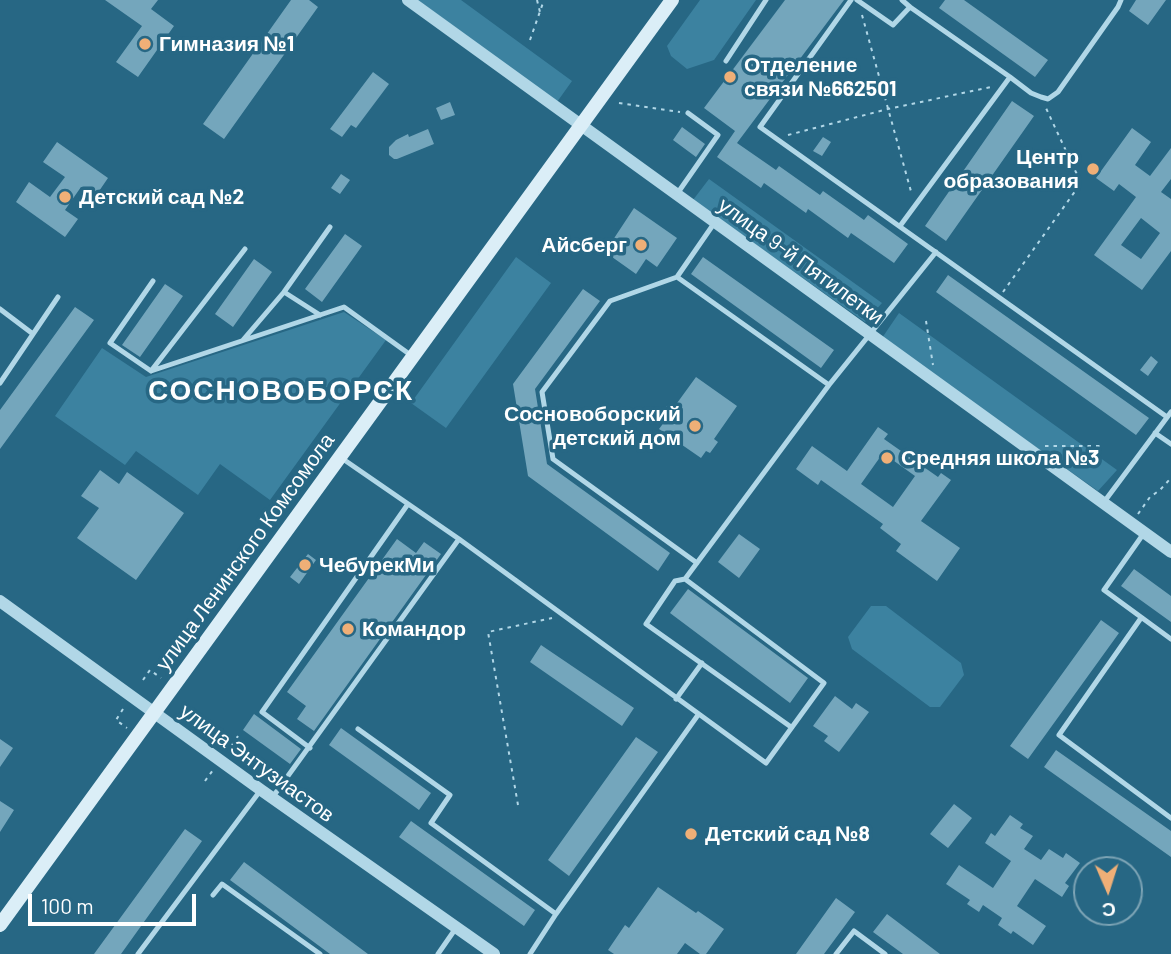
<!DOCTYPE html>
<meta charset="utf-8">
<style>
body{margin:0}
#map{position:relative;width:1171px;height:954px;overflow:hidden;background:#276784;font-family:Barlow,sans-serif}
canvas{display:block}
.north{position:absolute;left:1073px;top:856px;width:70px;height:70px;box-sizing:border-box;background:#276784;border:2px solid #7da4b5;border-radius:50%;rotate:177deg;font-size:19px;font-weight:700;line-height:28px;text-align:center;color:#fff}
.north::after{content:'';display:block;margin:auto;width:24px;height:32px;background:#efaf77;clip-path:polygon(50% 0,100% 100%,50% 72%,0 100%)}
.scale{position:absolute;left:28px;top:894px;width:168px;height:32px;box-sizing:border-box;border:4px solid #fff;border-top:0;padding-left:9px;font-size:21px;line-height:24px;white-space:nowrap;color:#fff;-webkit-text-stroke:5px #276784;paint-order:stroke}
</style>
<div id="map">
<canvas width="1171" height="954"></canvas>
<div class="north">С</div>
<div class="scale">100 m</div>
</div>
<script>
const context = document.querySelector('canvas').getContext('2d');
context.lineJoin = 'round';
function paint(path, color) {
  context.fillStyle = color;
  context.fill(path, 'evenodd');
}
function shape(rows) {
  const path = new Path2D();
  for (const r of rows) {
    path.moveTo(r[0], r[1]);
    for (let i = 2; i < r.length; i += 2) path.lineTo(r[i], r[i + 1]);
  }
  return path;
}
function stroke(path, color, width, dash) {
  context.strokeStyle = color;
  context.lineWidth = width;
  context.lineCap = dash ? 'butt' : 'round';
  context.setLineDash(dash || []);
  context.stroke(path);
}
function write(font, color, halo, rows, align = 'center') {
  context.font = font + ' Barlow,sans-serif';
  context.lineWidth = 7;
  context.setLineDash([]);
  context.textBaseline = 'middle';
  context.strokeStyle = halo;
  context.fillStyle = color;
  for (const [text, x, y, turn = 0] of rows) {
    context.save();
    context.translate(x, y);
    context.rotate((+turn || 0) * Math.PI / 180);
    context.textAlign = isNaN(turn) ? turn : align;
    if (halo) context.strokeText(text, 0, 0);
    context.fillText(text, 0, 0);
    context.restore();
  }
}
paint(shape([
 [418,0,461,0,572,81,557,102],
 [700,0,756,0,714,60,687,69,671,56,667,46],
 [709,179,882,303,865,322,693,200],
 [516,257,551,283,446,428,411,403],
 [344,312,386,340,270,500,220,464,198,495,136,451,125,465,55,416,102,348,146,377],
 [899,313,1117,470,1098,491,882,338],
 [871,606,886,606,961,663,964,675,940,707,930,707,852,649,848,637]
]), '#3c82a0');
paint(shape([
 [105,0,158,0,151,9,174,26,138,77,116,62,142,26],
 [291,0,309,0,318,7,224,139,203,124],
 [785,0,844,0,737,143,776,170,779,166,820,195,823,191,864,220,868,215,908,244,894,263,851,233,848,238,808,209,806,213,764,183,761,188,717,157,735,131,704,108],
 [945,0,964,0,1048,60,1035,77,939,8],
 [1136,0,1166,0,1148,25,1129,11],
 [373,72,389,84,356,128,351,125,342,137,330,129],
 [1012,101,1034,116,946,241,925,226],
 [450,102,455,115,441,120,436,108],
 [682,127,705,144,696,157,673,140],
 [1132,128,1151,142,1135,165,1150,176,1171,148,1171,179,1161,192,1171,199,1171,251,1142,290,1094,255,1136,197,1119,184,1114,191,1096,178],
 [1141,218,1160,233,1141,259,1121,245],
 [428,129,434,144,397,159,394,159,389,155,389,147,396,140,408,134,409,137],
 [823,137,831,142,822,156,813,151],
 [57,142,108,178,95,197,81,187,65,210,78,219,65,237,16,202,29,182,50,197,65,177,43,162],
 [341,174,350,180,340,194,331,188],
 [634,208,677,238,657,267,646,259,636,274,605,252],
 [345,234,362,246,322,302,305,289],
 [703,257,834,350,821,368,691,274],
 [254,259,272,272,233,327,215,314],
 [948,275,1149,418,1136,435,936,292],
 [165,284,183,296,140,357,122,345],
 [583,289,600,301,535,389,547,464,670,553,658,571,528,476,513,384],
 [75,307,94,320,0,449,0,410],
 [1151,356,1158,362,1148,376,1140,370],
 [696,377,737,406,714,439,718,442,710,453,706,451,701,458,659,429,665,421,659,417,667,406,672,410],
 [878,427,888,434,884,439,938,477,941,473,951,480,921,521,960,548,937,581,896,551,901,544,880,528,883,524,821,480,818,485,796,469,812,446,847,471],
 [883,453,915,476,893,507,861,484],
 [100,470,119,484,127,472,184,513,136,580,77,538,99,508,81,496],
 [739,534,760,549,739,578,718,562],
 [397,539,416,553,424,542,441,554,314,731,297,719,306,706,287,692],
 [308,554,316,560,299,584,290,577],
 [1134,569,1171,596,1171,622,1121,586],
 [688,589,808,678,790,703,670,613],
 [1101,620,1119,633,1028,759,1010,746],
 [541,645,634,708,622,726,530,662],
 [835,696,852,709,856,703,869,712,839,752,824,741,828,736,813,726],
 [254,714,301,749,290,764,243,730],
 [341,728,431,793,419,810,329,745],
 [636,737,658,752,569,876,548,860],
 [0,739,13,748,0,767],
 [1056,750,1171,831,1171,857,1044,767],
 [0,801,14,810,0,832],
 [954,804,972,818,948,848,930,834],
 [1010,815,1023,824,1020,828,1033,836,1024,849,1041,860,1049,849,1063,858,1066,853,1080,863,1065,883,1069,886,1062,897,1035,879,1017,906,1046,926,1033,945,1013,931,1011,934,998,925,1002,918,983,905,979,912,967,904,970,900,946,884,959,865,993,888,1011,861,985,843,991,833,995,836],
 [411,821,535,910,524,926,399,837],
 [185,829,202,841,121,954,94,954],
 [244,862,368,954,330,954,230,880],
 [658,887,696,913,698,911,724,929,706,954,700,954,685,943,677,954,614,954,608,950,625,925,629,928],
 [836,898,855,912,824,954,796,954],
 [887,914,940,954,903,954,873,932]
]), '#74a6bc');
stroke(shape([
 [537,0,540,12],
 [862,15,912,195],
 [530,40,544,0],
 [619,103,680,112],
 [788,135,888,109,991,87],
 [1003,292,1081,183,1045,106],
 [926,321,933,365],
 [1045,446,1100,446],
 [1138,514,1150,497,1160,490,1171,478],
 [143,680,150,670,161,678],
 [123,709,116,720,127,728],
 [232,745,238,736],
 [205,781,213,770],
 [518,805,488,632,552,618]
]), '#b1d7e7', 2, [3.5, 5]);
stroke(shape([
 [851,0,760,127,1167,417],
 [857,0,893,25,910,7,1010,77,900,226],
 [902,0,910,7],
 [726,61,766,0],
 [1010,77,1031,93,1041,97,1048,99,1058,92,1118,7,1121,0],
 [677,194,718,135,688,113],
 [677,277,829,385],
 [153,281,110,343,151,371,344,307,412,356],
 [284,292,320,315],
 [0,309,33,334],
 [243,340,284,292,330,227],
 [151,371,245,249],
 [0,383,58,297],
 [1155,433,1171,444],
 [340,457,459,539,766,763,824,683,685,579],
 [1104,502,1171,412],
 [1144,533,1104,590,1171,639],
 [697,563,553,459,542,392,610,301,677,277,715,222],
 [1141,618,1059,735,1171,818],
 [676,699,702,663],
 [791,727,646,624,675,581,685,579,829,385,936,252],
 [358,729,450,795,431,823,556,914],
 [310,748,262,712,408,504],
 [272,798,459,539],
 [213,895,222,884,320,954],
 [138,954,260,791],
 [438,954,456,928],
 [530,954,556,914,698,715],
 [836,954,854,931,885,954]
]), '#b1d7e7', 5);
stroke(shape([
 [408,0,1171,552],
 [0,601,261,790,494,954]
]), '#b1d7e7', 12);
stroke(shape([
 [0,925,672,0]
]), '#dbeef7', 14);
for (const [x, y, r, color] of [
 [145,44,7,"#efaf77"],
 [730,77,7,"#efaf77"],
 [1093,169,7,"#efaf77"],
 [65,197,7,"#efaf77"],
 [641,245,7,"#efaf77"],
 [695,426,7,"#efaf77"],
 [887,458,7,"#efaf77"],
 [305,565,7,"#efaf77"],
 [348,629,7,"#efaf77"],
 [691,834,7,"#efaf77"]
]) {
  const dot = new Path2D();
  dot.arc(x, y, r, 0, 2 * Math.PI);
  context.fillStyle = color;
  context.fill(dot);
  stroke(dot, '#276784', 2.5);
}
write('bold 21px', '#fff', '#276784', [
 ["Гимназия №1",159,44],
 ["Отделение",744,65],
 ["связи №662501",744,89],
 ["Центр",1079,157,"right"],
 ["образования",1079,181,"right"],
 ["Детский сад №2",79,197],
 ["Айсберг",627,245,"right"],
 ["Сосновоборский",681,414,"right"],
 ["детский дом",681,438,"right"],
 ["Средняя школа №3",901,458],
 ["ЧебурекМи",319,565],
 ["Командор",362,629],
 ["Детский сад №8",705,834]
], 'left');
write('21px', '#fff', '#276784', [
 ["улица 9-й Пятилетки",801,261,36],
 ["улица Ленинского Комсомола",245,552,-54],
 ["улица Энтузиастов",257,763,36]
]);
context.letterSpacing = '2px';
write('bold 28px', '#fff', '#276784', [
 ["СОСНОВОБОРСК",281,391]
]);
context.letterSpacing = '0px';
</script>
